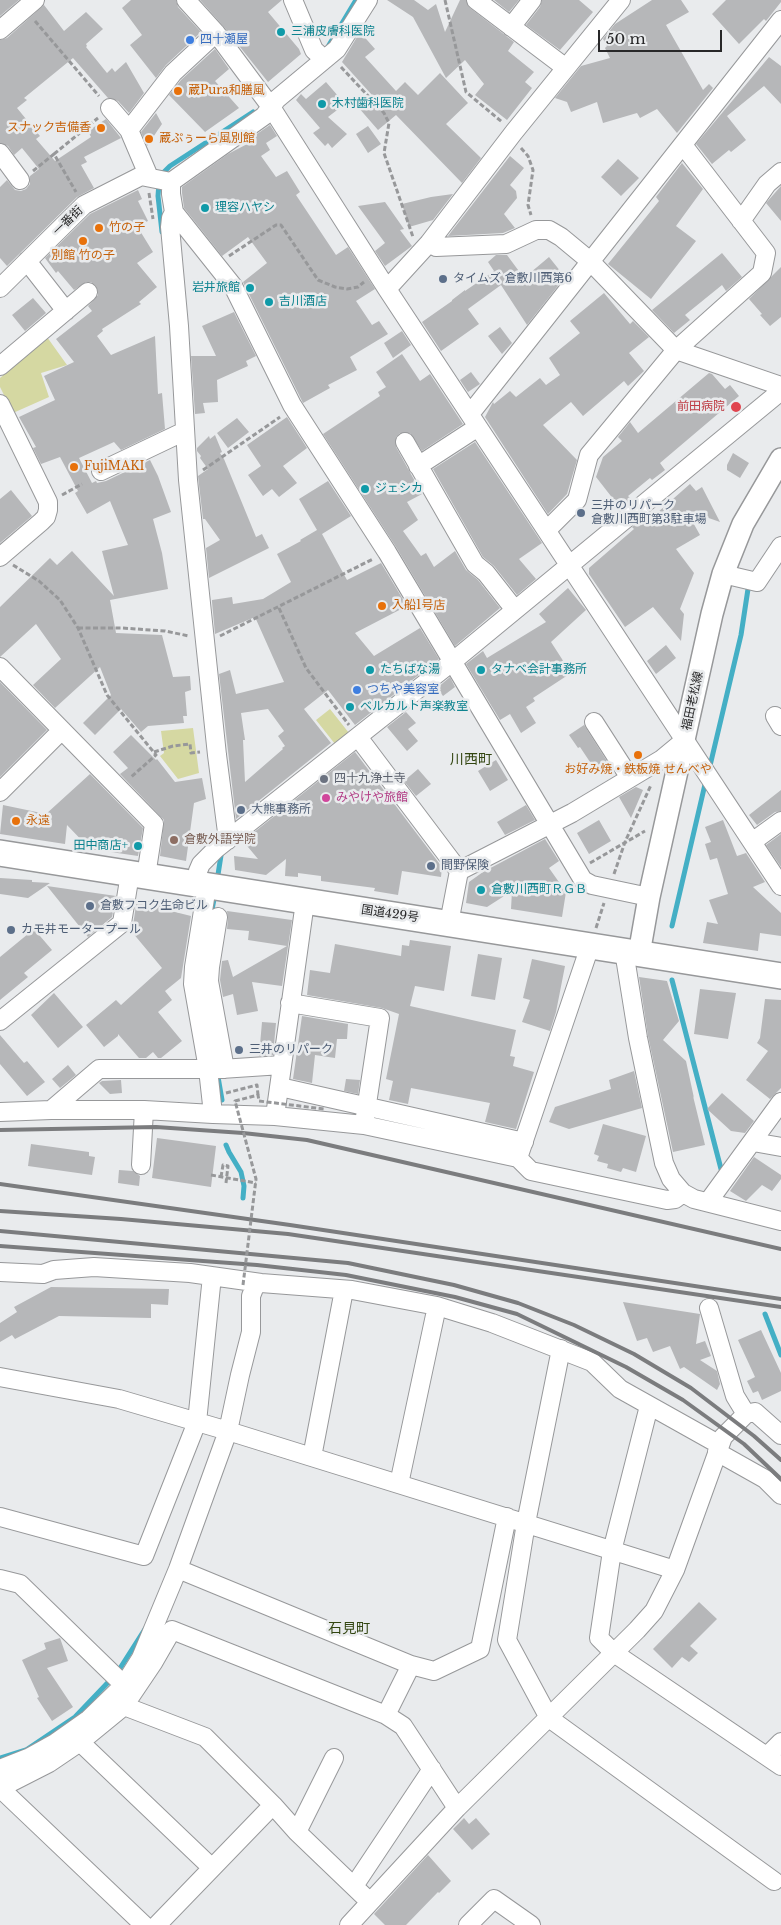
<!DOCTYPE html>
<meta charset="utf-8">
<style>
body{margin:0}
#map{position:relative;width:781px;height:1925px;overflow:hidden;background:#e9ebed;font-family:"Libre Baskerville",serif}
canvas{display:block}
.scale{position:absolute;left:598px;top:30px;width:124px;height:22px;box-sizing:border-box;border:2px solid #282829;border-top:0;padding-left:6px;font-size:15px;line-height:18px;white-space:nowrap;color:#282829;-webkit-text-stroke:4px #e9ebed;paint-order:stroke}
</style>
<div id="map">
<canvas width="781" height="1925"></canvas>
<div class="scale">50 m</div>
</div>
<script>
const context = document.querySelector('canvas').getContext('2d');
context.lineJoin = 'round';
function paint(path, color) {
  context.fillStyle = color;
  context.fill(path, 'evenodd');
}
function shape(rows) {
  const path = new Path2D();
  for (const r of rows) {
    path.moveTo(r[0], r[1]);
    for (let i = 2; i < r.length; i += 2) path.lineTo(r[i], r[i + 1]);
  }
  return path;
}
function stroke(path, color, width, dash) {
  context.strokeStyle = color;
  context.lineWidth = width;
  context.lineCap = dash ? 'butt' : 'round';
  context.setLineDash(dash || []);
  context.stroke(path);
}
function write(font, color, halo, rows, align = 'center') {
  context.font = font + ' "Libre Baskerville","Noto Sans JP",serif';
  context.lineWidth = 5;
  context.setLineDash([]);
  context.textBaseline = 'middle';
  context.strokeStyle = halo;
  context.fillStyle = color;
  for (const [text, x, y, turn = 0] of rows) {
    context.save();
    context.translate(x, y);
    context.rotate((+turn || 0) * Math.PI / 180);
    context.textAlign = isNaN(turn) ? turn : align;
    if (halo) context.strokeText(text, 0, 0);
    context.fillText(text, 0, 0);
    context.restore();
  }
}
paint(shape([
 [47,337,67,365,41,373,49,397,13,413,0,387,0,378],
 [330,709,349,733,335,744,316,720],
 [193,728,199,773,178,779,160,756,164,753,161,731]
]), '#d5d8a2');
stroke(shape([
 [329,45,356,0],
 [161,175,170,166,253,112],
 [159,183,158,196,162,232],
 [709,770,741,635,748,589],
 [217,881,222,849],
 [211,915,215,894],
 [672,926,706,780],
 [672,980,721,1169],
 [217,1071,222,1100],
 [226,1145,229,1152,241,1172,244,1186,243,1198],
 [765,1314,781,1355],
 [0,1758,26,1750,75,1717,117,1673,145,1629]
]), '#44afc5', 5);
paint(shape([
 [0,0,19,0,0,16],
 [131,0,176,0,178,7,201,32,166,65,156,78,130,45,142,35,122,8],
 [200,0,282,0,268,12,299,49,301,54,268,82,224,27],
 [387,0,414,0,428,10,436,4,445,32,460,0,466,0,470,8,514,42,508,51,534,72,525,82,532,88,507,120,475,95,484,84,465,60,446,78,413,17],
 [494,0,519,0,509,12],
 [542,0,579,0,593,12,560,50,526,25,540,7],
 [652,0,681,0,689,12,666,25,703,90,709,84,713,88,677,133,657,109,640,118,637,113,603,123,597,102,571,112,567,102,555,98,581,66,610,58,605,48,607,46,603,39,615,24],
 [726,0,781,0,781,2,766,21,764,19,739,44,712,14],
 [44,5,64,31,86,12,103,29,86,44,87,46,86,47,107,73,112,68,115,72,126,62,144,93,129,113,118,101,108,98,73,58,24,98,27,100,17,108,40,136,36,139,55,161,91,137,88,131,106,119,121,138,84,157,87,162,81,165,94,188,77,197,7,266,0,258,0,187,7,180,15,190,21,191,26,189,30,184,30,176,39,169,22,148,14,155,8,146,0,143,0,40,7,38],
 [360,32,375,49,365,57,396,91,405,82,418,95,440,73,468,103,446,124,481,158,462,183,396,115,378,130,358,107,372,95,342,62],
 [215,49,229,69,215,81,239,108,205,132,169,95,181,80],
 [769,57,781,66,781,104,764,86,727,116,746,140,731,152,729,150,712,164,696,144],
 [326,82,345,104,328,117,347,134,332,148,328,143,325,146,313,133,320,128,296,100,301,94,306,99],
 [156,113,162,124,147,146,141,132],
 [270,125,277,136,266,143,270,150,261,156,276,177,287,171,300,192,296,195,336,255,348,247,375,289,356,301,372,325,379,321,388,334,350,357,357,370,328,385,330,388,303,403,243,282,267,263,248,237,222,256,184,208,182,193,182,187,228,154,253,141,251,138],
 [368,126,381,144,368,153,356,134],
 [510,156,524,168,510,185,516,191,517,198,504,214,515,228,503,233,448,236],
 [618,159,639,178,621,196,601,177],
 [682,163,703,189,676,226,696,241,651,299,608,264,659,201,656,197],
 [781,186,781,221,766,203],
 [138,190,142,199,138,201,148,221,137,226,153,252,137,263,157,287,139,302,141,304,102,329,103,331,97,336,111,355,155,336,158,394,162,393,165,429,121,450,114,442,79,458,92,483,96,481,97,483,106,481,150,460,158,476,171,512,153,519,162,553,168,589,110,600,116,633,162,635,173,677,190,676,191,690,185,692,187,716,183,716,184,723,148,726,141,732,121,709,95,735,83,723,111,695,100,667,55,708,33,685,61,659,36,624,0,657,0,607,50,558,57,565,72,551,114,596,102,551,128,545,110,501,87,514,75,493,78,491,60,457,41,464,33,448,36,447,19,417,55,400,44,376,74,362,56,339,92,311,88,306,98,295,96,286,91,282,86,282,74,290,58,271,56,273,45,258,90,214],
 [453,194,433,220,409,227,402,204,431,197],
 [385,202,404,229,400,230,412,246,385,266,375,251,385,243,358,206],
 [722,253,742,277,726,291,722,285,685,315,690,320,674,333,652,310],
 [496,255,507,255,524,278,549,257,565,277,527,325,501,285,468,309,479,324,441,351,422,322,452,301,452,300,465,290,465,291,494,271,488,262],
 [781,267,781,317,770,326,760,315,762,314,749,299],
 [604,293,630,324,633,321,649,337,629,353,644,371,628,386,624,381,583,416,571,402,543,425,577,460,567,494,548,514,485,417,493,402,494,404,510,391,516,397,540,378,546,385,560,375,549,358,580,333,570,321],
 [33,298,46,313,25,331,12,315],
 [234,312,256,356,246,361,248,366,217,380,218,402,203,403,205,413,195,414,191,356,216,356,202,326],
 [500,327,512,343,502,354,488,336],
 [402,331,411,345,393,358,384,343],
 [402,354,420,381,430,374,463,424,422,451,410,433,400,433,396,437,396,447,422,494,407,502,418,520,403,531,421,556,426,553,434,567,455,551,466,570,478,580,500,608,455,646,396,547,323,434,380,396,378,392,386,387,376,372],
 [471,372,480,384,468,392,460,380],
 [709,373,712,374,725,389,730,385,739,396,660,463,665,470,652,480,650,478,628,496,632,500,619,511,612,502,614,500,596,477,603,457,622,441,618,437,630,422,638,433],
 [287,417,307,448,283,466,297,483,279,497,272,489,263,496,248,475,261,466,247,445],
 [237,418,249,432,228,448,217,433],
 [215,435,222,452,220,453,224,459,256,537,262,534,269,548,209,578,206,548,220,540,205,519,203,519,198,476,208,469,200,458,201,456,197,451,197,448,209,436,210,439],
 [475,442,542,543,519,559,536,579,517,595,494,566,483,557,433,469],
 [733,453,749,463,740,478,727,470,727,465],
 [328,481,351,516,322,534,347,580,381,563,407,606,355,633,374,656,420,628,439,659,355,725,328,690,304,709,331,743,236,819,219,674,230,670,236,694,284,682,255,617,215,634,212,602,212,600,232,597,233,604,263,599,291,582,277,554,301,541,300,540,317,530,299,499],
 [268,709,284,731,278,736,285,746,282,748,283,749,245,782,243,740,245,740,241,713],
 [690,484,696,491,702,487,720,522,686,510,700,535,676,549,694,573,680,609,684,614,681,641,653,607,625,627,589,574,589,568,634,529,632,527,646,516,649,520],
 [11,490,32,516,0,543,0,499],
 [568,588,586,610,551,642,571,673,533,698,535,701,526,707,536,723,521,733,510,714,500,720,466,664,483,651,487,658,546,622,539,614],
 [666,645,676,658,656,674,647,661],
 [450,677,455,687,443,696,437,688],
 [0,682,47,730,0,777],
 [406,712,416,723,408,729,418,741,407,751,387,727],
 [584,725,610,766,598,774,580,747,578,748,569,735],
 [131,735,156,760,157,759,175,782,202,778,206,799,194,803,186,861,160,856,164,820,120,774,128,768,113,752],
 [355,752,442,867,441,877,402,871,398,895,374,891,375,888,321,881,321,876,298,873,298,877,285,876,286,859,266,875,235,870,234,856,258,859,243,841],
 [496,760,508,780,490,791,478,771],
 [418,769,431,784,416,796,404,781],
 [90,774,143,828,138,856,90,849,67,825,65,844,0,834,3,805,46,814],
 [636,787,643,790,631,818,619,797],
 [781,790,781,811,775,812,757,825,749,815],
 [526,805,535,820,505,835,497,822],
 [599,820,611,841,589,854,577,833],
 [723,820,737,856,746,853,765,882,753,887,781,913,781,936,760,933,758,951,703,943,707,922,718,924,709,900,728,894,717,858,710,860,705,844,711,842,705,827],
 [781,834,781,867,766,845],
 [545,839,559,861,549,868,566,892,562,917,511,909,512,891,487,907,466,903,469,882,483,872],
 [0,878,32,880,32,882,50,883,28,898,0,894],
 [47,886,116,896,112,917,88,937],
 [137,899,172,905,171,911,191,916,181,978,165,991,172,1000,158,1012,182,1041,161,1058,158,1058,153,1052,146,1058,139,1058,118,1034,118,1036,104,1047,86,1025,116,1000,121,1005,162,968,132,932],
 [227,911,292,920,282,986,252,982,258,1011,237,1015,233,994,223,997,220,980,222,961,228,960,233,977,287,946,248,940,249,931,227,929,228,918],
 [34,929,52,950,24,973,28,977,0,1000,0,957],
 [410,940,451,946,444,991,415,986,410,1006,516,1030,510,1056,515,1057,513,1066,534,1072,516,1129,485,1122,490,1103,411,1088,408,1104,389,1100,393,1081,386,1079,399,1014,382,1008,307,995,310,970,330,973,335,944,401,956,402,945,409,946],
 [478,954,502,958,495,1000,471,996],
 [532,959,565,966,556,1012,550,1031,522,1022,530,1000,523,998],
 [639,977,667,981,679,1021,663,1040,686,1061,694,1098,693,1096,705,1145,673,1152,648,1036],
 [700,989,736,993,728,1039,694,1034],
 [54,993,83,1027,58,1048,31,1015],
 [765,999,781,1000,781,1088,770,1099,746,1080,768,1051,757,1043,760,1038],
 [302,1016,348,1024,347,1039,337,1039,335,1058,315,1055,312,1083,293,1079],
 [262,1022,276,1023,273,1055,259,1056],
 [0,1035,24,1063,27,1061,45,1082,27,1096,0,1064],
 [68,1065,76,1075,60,1088,52,1079],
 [634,1071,642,1108,569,1129,549,1122,555,1107,611,1089,609,1080],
 [346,1079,360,1080,358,1094,344,1091],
 [121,1080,122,1093,110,1094,99,1083,102,1081],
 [722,1093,754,1121,745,1133,731,1131,707,1109],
 [603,1124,646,1136,636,1172,623,1168,621,1172,607,1168,608,1164,597,1161,599,1156,594,1154],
 [157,1138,216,1146,211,1187,152,1178],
 [31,1144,89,1152,89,1156,95,1157,92,1175,28,1166],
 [754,1157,781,1175,781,1179,772,1191,762,1185,746,1201,730,1191],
 [119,1170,133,1171,140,1176,139,1186,118,1183],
 [51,1287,169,1289,168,1305,151,1304,151,1318,59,1316,15,1339,12,1335,0,1342,0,1323,17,1312,14,1307],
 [623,1302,700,1314,696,1344,705,1341,711,1356,700,1360,717,1371,720,1384,717,1390,684,1367,680,1369,670,1346,653,1352,647,1338,637,1341],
 [761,1330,781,1373,781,1391,762,1400,758,1391,753,1393,747,1381,755,1377,738,1340],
 [699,1602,717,1619,690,1646,698,1653,689,1662,682,1657,672,1668,653,1649],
 [60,1638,68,1661,47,1668,73,1707,52,1721,37,1698,39,1697,22,1660,46,1649,44,1643],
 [464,1818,469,1824,476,1818,490,1834,472,1850,453,1829],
 [428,1855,451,1881,439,1893,438,1892,406,1925,385,1925,374,1914]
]), '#b6b7b9');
const minor = shape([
 [186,0,216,33,271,107,387,289,781,886],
 [293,0,314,50,324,59],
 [476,0,566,68],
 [511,27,532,0],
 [0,30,35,0],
 [110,108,129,130,149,177],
 [129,130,173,73,216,33],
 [0,153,20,180],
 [171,182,171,194,174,212,171,218,170,227,179,326,188,480,217,755,228,840],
 [171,182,264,116,277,99,337,49,368,0],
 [174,212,233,286,292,405,387,552,583,880,592,885,649,897],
 [741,221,767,184,781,172],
 [429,243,436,247,506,244,536,230,549,230,561,237,590,261,676,350,781,386],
 [27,261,66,311],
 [0,288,84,205,141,176,171,182],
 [387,289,429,243,514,132,621,0],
 [0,366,88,292],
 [0,404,48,502,48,510,46,517,41,522,0,557],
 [470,414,781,20],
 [405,442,475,564,486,573,515,610],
 [418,466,478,427],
 [101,471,185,431],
 [547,530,577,500,589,455,676,350,762,273,766,253,683,145],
 [723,574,757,582,781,546],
 [0,667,154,824,146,876],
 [775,716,781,726],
 [594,722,630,778],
 [358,737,459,871,449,923],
 [0,792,62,730],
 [752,842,781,821],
 [459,871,572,813,662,759,685,740],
 [196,884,198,871,201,864,216,849,452,662,781,391],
 [207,886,194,967,193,984,208,1069,213,1114,275,1116,305,902],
 [218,917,210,967,209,981,225,1069],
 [590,946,518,1158,531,1171,667,1200,675,1199,683,1193],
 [624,951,638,1038,664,1163,671,1179,683,1193,694,1199,781,1221],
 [290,1003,380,1018,365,1117],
 [0,1021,122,923,130,874],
 [280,1087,524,1142],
 [51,1110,99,1069,221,1069,282,1065],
 [0,1112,51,1110,144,1110,213,1114],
 [275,1116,364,1125,518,1158],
 [753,1142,781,1147],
 [141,1165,144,1110],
 [708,1202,781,1102],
 [0,1272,43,1274,54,1270,94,1267,190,1273,261,1283,352,1290,437,1306,492,1323,592,1362,620,1389,720,1445],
 [709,1308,735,1396,746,1414],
 [561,1349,526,1523,507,1640,549,1718,774,1881],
 [0,1377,119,1399,228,1431,675,1570],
 [649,1406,612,1551,599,1638,614,1653,781,1766],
 [717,1452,765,1479,781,1495],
 [312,1457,344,1290],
 [399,1484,437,1306],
 [0,1517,144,1556,197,1422,212,1276],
 [178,1569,411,1665],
 [0,1579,20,1584,124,1685,124,1696],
 [124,1706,205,1737,273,1805,297,1832,370,1902],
 [386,1715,411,1665,434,1671,480,1649,507,1517],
 [80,1742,212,1868],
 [767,1756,781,1742],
 [0,1769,28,1758,55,1743,89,1719,124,1685,141,1658,178,1569,228,1431,240,1375,251,1332,251,1296,255,1286,261,1283],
 [0,1788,49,1763,80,1742,124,1706,153,1663,172,1630,386,1715,403,1726,457,1808],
 [0,1788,144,1925],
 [297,1832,334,1758],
 [354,1886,432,1769],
 [157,1925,273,1805],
 [349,1925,457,1808,637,1630,654,1611,675,1570,723,1437,746,1414,755,1412,781,1435],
 [468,1925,494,1899,531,1925]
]);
const major = shape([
 [639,954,649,897,712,614,723,574,743,524,781,459]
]);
const highway = shape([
 [0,853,781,976]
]);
stroke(minor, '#97989a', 20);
stroke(major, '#97989a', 24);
stroke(highway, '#97989a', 28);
stroke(shape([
 [445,0,466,92,502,122],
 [35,21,99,96],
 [341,67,384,113,389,123,384,153,413,237],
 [521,148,528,156,533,170,528,205,531,215],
 [54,154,98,118],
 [33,171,54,154,76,192],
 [149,193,153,219],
 [229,256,276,225,281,225,318,280,335,287,347,289,358,287,364,282],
 [203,470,280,417],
 [62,495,82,484],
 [13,565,39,581,60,600,78,628,107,695,156,755,130,778],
 [279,608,306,668,349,725],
 [78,628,122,628,165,631,189,636],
 [220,636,373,559],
 [154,752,173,746,190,744,191,753,200,752],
 [590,863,645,831],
 [614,874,625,842,651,785],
 [596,928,604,903],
 [226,1093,257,1085,258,1095],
 [211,1175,256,1183],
 [221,1177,223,1165,228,1166,226,1183]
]), '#97989a', 3, [5, 2.5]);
stroke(minor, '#fff', 18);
stroke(major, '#fff', 21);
stroke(highway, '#fff', 25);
stroke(shape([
 [0,1130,156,1127,243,1133,307,1140,781,1249],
 [0,1184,290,1225,781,1299],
 [0,1211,121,1219,288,1234,781,1307],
 [0,1231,348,1263,454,1285,518,1303,574,1325,634,1354,691,1388,754,1436,781,1460],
 [0,1246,257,1265,346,1275,455,1297,517,1314,626,1367,683,1400,744,1444,781,1479]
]), '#7b7c7e', 4);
stroke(shape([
 [243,1285,256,1179,235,1101,258,1095,259,1101,324,1109]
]), '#97989a', 3, [5, 2.5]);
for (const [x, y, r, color] of [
 [281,32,5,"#0f9aa8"],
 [190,40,5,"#3f7fe0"],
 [178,91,5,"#e8710a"],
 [322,104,5,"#0f9aa8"],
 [101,128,5,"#e8710a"],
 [149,139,5,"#e8710a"],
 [205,208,5,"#0f9aa8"],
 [99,228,5,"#e8710a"],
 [83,241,5,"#e8710a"],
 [443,279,5,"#5c6f8a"],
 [250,288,5,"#0f9aa8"],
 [269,302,5,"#0f9aa8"],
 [736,407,6,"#e0444e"],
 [74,467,5,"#e8710a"],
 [365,489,5,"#0f9aa8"],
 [581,513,5,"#5c6f8a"],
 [382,606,5,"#e8710a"],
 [370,670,5,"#0f9aa8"],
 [481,670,5,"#0f9aa8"],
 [357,690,5,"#3f7fe0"],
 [350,707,5,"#0f9aa8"],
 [638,755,5,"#e8710a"],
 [324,779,5,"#6b7280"],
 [326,798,5,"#d1479c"],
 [241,810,5,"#5c6f8a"],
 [16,821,5,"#e8710a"],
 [174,840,5,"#8d6e63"],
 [138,846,5,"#0f9aa8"],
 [431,866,5,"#5c6f8a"],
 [481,890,5,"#0f9aa8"],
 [90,906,5,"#5c6f8a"],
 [11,930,5,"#5c6f8a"],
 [239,1050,5,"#5c6f8a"]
]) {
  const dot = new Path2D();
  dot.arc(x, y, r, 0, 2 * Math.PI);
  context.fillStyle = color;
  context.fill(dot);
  stroke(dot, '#e9ebed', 2);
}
write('12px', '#0d838f', '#e9ebed', [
 ["三浦皮膚科医院",291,32],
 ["木村歯科医院",332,104],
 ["理容ハヤシ",215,208],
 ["岩井旅館",240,288,"right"],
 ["吉川酒店",279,302],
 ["ジェシカ",375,489],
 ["たちばな湯",380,670],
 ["タナベ会計事務所",491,670],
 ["ベルカルト声楽教室",360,707],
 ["田中商店+",128,846,"right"],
 ["倉敷川西町ＲＧＢ",491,890]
], 'left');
write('12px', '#366cbe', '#e9ebed', [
 ["四十瀬屋",200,40],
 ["つちや美容室",367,690]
], 'left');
write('12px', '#c56008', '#e9ebed', [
 ["蔵Pura和膳風",188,91],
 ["スナック吉備香",91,128,"right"],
 ["蔵ぷぅーら風別館",159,139],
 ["竹の子",109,228],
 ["別館 竹の子",83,256,"center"],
 ["FujiMAKI",84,467],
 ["入船1号店",392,606],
 ["お好み焼・鉄板焼 せんべや",638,770,"center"],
 ["永遠",26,821]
], 'left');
write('12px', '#282829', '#e9ebed', [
 ["一番街",68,221,-44],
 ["福田老松線",693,701,-78],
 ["国道429号",390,914,8]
]);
write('12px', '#4e5e75', '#e9ebed', [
 ["タイムズ 倉敷川西第6",453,279],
 ["三井のリパーク",591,506],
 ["倉敷川西町第3駐車場",591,520],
 ["大熊事務所",251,810],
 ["間野保険",441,866],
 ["倉敷フコク生命ビル",100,906],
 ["カモ井モータープール",21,930],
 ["三井のリパーク",249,1050]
], 'left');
write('12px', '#be3a42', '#e9ebed', [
 ["前田病院",725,407]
], 'right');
write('12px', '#5b616d', '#e9ebed', [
 ["四十九浄土寺",334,779]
], 'left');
write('12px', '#b23c85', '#e9ebed', [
 ["みやけや旅館",336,798]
], 'left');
write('12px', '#785e54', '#e9ebed', [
 ["倉敷外語学院",184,840]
], 'left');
write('14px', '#334611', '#e9ebed', [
 ["川西町",471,760],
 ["石見町",349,1629]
]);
</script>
